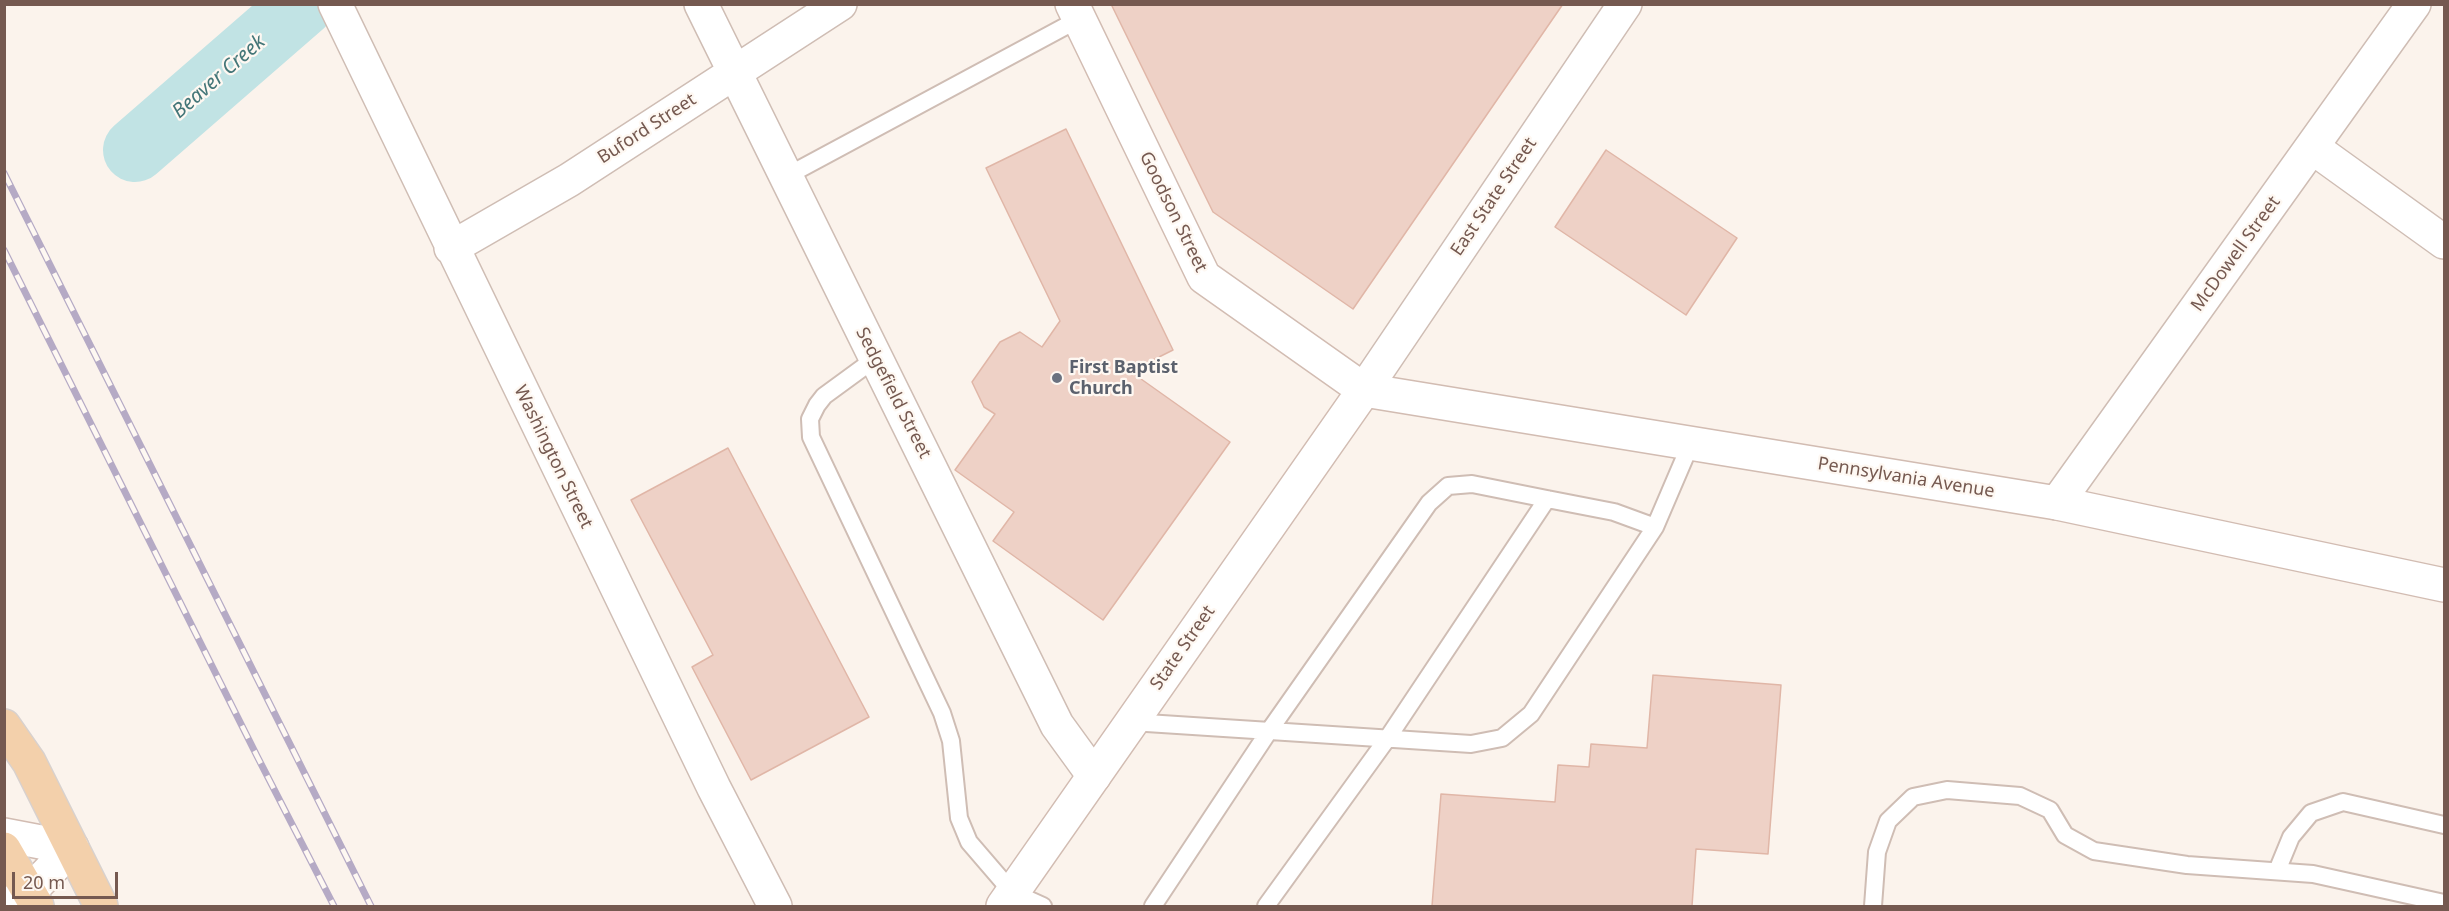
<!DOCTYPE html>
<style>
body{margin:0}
#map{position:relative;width:2449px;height:911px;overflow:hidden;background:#fbf3ec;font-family:"Noto Sans",sans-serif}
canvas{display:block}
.frame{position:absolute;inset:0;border:6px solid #755950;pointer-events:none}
.scale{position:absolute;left:12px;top:872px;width:106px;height:27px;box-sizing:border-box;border:3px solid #755950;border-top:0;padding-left:8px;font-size:18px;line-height:21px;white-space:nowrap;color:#755950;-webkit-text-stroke:4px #fef8f2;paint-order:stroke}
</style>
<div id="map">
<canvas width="2449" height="911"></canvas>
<div class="frame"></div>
<div class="scale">20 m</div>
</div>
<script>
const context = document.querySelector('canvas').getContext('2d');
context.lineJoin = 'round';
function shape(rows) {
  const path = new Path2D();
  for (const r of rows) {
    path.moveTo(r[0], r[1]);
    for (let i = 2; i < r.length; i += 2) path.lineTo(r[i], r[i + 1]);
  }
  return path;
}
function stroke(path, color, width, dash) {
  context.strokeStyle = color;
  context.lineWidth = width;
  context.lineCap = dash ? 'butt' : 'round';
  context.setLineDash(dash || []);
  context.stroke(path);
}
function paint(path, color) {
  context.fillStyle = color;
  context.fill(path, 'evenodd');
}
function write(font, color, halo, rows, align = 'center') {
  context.font = font + ' "Noto Sans",sans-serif';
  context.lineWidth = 4.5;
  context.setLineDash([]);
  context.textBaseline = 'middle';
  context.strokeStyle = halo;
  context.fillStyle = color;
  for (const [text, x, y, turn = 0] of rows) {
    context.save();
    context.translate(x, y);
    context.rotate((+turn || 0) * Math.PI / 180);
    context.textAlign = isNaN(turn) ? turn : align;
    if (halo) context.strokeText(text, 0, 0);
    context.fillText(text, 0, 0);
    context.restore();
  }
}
stroke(shape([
 [135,150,303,4]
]), '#c1e3e4', 64);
const building = shape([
 [1111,4,1563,4,1353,309,1213,212,1111,4],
 [1066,129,1173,350,1139,367,1134,374,1230,442,1103,620,993,541,1014,512,955,470,995,414,984,407,972,382,1000,342,1020,332,1042,347,1060,321,986,168,1066,129],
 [1606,150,1737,238,1686,315,1555,227,1606,150],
 [728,448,869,717,751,780,692,667,713,655,631,500,728,448],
 [1653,675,1781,685,1768,854,1696,849,1692,906,1432,906,1441,794,1555,802,1558,765,1589,767,1591,744,1647,748,1653,675]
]);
paint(building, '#eed1c6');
stroke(building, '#e0b6a7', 1.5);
const service = shape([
 [785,177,1079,19],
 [876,358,824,396,817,405,810,419,811,437,942,713,951,741,959,818,969,842,1012,892,1043,906],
 [1131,722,1471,744,1502,738,1531,714,1655,527,1691,443],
 [2277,871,2291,837,2311,813,2343,802,2444,825],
 [1153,906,1269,731,1429,503,1448,486,1472,484,1547,499,1614,512,1655,527],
 [1266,906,1387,739,1547,499],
 [1873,906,1877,852,1888,821,1913,797,1947,790,2020,796,2050,810,2065,835,2094,851,2187,865,2313,874,2444,903]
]);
const minor = shape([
 [335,4,714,788,775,906],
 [701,4,1057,725,1094,776],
 [2312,147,2444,242],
 [451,248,569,180,840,4],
 [2057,503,2414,4]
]);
const tertiary = shape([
 [1364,390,1625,4]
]);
const secondary = shape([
 [1072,4,1204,277,1364,390,2057,503,2444,585],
 [4,835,72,848],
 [7,906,30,891,72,848],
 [1003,906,1364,390]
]);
const primary = shape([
 [4,726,29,762,101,906],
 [4,849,37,906]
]);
stroke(service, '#cfbdb4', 20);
stroke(minor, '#cfbdb4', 36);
stroke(tertiary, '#cfbdb4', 36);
stroke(secondary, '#d2bcb2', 36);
stroke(primary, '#d8d1ce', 36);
stroke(service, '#fff', 16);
stroke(minor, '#fff', 33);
stroke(tertiary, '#fff', 33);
stroke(secondary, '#fff', 33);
stroke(primary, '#f3d0ab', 33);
const rail = shape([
 [4,173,371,906],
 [4,250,257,756,334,906]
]);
stroke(rail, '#b5aac5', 7);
stroke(rail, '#fef8f2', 4.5, [14]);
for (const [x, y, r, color] of [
 [1057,378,6,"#6b7280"]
]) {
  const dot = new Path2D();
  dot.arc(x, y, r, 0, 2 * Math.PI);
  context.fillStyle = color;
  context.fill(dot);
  stroke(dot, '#fef8f2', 2);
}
write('18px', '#755950', '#fef8f2', [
 ["Buford Street",647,129,-33],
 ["East State Street",1494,197,-56],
 ["Goodson Street",1173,212,64],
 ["McDowell Street",2236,254,-54],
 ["Sedgefield Street",893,393,63],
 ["Washington Street",553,457,64],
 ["Pennsylvania Avenue",1906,478,9],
 ["State Street",1183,648,-55]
]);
write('bold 18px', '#5b616d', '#fef8f2', [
 ["First Baptist",1069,368],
 ["Church",1069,389]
], 'left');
write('italic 20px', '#447678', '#fef8f2', [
 ["Beaver Creek",219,77,-41]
]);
</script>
